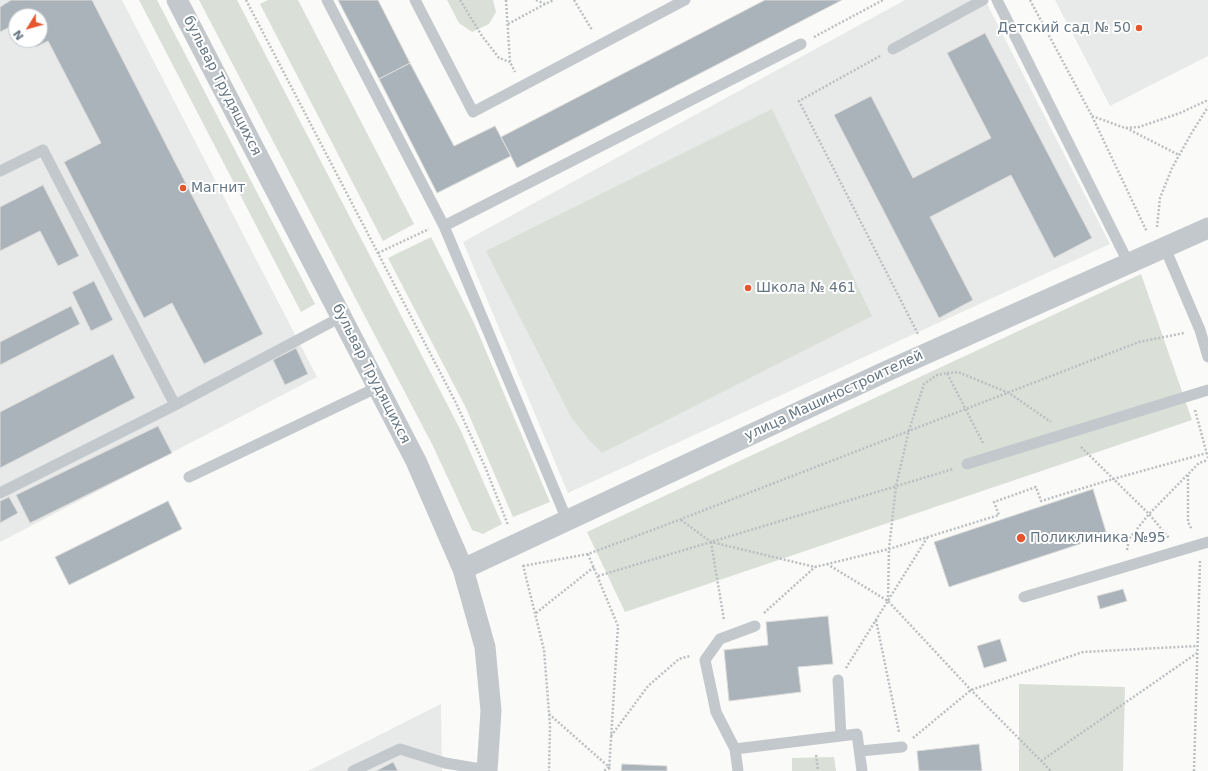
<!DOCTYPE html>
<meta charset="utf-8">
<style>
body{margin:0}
#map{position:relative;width:1208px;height:771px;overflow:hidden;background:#fafaf8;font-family:"DejaVu Sans",sans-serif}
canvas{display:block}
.north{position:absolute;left:8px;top:8px;width:40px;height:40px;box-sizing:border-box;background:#fff;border:1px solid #c1c8cd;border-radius:50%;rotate:233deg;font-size:11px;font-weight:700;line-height:16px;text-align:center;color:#657683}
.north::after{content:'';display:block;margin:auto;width:14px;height:18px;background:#e4572e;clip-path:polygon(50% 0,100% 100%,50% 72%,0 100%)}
</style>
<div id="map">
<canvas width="1208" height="771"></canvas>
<div class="north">N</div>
</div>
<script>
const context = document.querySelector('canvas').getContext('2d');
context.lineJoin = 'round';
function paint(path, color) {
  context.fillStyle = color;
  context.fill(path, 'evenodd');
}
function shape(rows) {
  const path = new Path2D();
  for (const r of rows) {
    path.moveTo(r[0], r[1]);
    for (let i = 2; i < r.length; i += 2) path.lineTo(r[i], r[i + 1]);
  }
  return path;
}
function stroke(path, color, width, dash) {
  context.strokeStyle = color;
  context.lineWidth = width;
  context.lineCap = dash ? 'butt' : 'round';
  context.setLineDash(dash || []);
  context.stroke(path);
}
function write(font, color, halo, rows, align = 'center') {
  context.font = font + ' "DejaVu Sans",sans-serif';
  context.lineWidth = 4;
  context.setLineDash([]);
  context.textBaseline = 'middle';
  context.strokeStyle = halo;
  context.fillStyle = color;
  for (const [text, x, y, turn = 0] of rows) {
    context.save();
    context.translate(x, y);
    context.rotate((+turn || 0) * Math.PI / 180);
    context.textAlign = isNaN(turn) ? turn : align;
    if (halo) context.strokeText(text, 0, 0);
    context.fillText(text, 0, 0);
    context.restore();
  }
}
paint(shape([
 [0,0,122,0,317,377,0,542],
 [16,16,40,16,40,40,16,40],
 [905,0,985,0,1110,244,568,493,463,242],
 [1055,0,1208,0,1208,56,1110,106],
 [441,704,442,771,308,771]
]), '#e8e9e9');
paint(shape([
 [139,0,157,0,315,304,301,312],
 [199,0,237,0,460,429,502,524,483,534,472,530,433,446],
 [268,0,298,0,414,224,383,241,260,4],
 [447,0,493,0,496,12,489,24,472,32,459,23],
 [772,109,872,316,602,453,590,441,571,417,486,251],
 [431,237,474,323,550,502,513,517,466,408,388,258],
 [1141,274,1192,420,625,612,587,532],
 [1019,684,1125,687,1123,771,1019,771],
 [834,757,836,771,792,771,792,758]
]), '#dadfd7');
const building = shape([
 [11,0,92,0,263,334,204,364,172,303,144,318,64,162,101,143,48,41,36,47,33,40,40,40,40,16,16,16,16,24,0,32,0,7,11,0],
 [338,0,378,0,410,63,379,79,338,0],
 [765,0,842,0,517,168,501,137,765,0],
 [985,33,1092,238,1054,258,1011,175,930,217,973,300,939,318,834,115,871,96,913,178,991,138,947,53,985,33],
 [410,63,454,146,495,126,511,156,437,193,379,79,410,63],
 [43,185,79,256,58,266,40,231,0,251,0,207,43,185],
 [94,281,113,320,91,331,72,292,94,281],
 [71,306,80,324,0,365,0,342,71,306],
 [296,348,308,374,285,385,273,360,296,348],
 [113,354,135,398,0,468,0,412,113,354],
 [158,426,172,453,30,523,16,495,158,426],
 [1093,489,1107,535,949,587,934,542,1093,489],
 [9,497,18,513,0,523,0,501,9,497],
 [168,501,182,529,69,585,55,557,168,501],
 [1123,589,1127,601,1100,609,1097,596,1123,589],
 [828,616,833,664,798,667,801,692,729,701,724,650,768,645,766,622,828,616],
 [1000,639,1007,661,984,668,977,646,1000,639],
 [979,744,982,771,919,771,917,751,979,744],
 [393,762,398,771,376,771,393,762],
 [622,764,667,766,667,771,621,771,622,764]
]);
paint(building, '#aab3b9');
stroke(building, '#dcdcda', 1);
stroke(shape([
 [246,0,455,401,486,469,508,525],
 [460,0,482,36,499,58,510,62],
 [506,0,510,62,515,72],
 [536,0,545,4,554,0],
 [574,0,592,30],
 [1030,0,1092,116,1147,232],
 [508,24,545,4],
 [814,37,883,0],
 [880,56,799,101,918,334],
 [1092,116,1125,128,1139,127,1180,113,1208,100],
 [1126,128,1179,155],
 [1157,227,1160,198,1172,168,1191,134,1208,107],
 [378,253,429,229],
 [947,373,958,372,1009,393,1051,422],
 [1195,410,1208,458],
 [1081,447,1149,514,1169,538],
 [1188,475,1188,522,1192,530],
 [681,520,711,542,815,567,889,549,999,515,994,502,1036,487,1041,501,1113,479,1207,453],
 [711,542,724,620],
 [1127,550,1129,539,1149,514,1199,463,1208,460],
 [588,554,618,626,609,771],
 [827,564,888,601,971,690,1051,771],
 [523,565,544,650,550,726,549,771],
 [523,566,588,554,663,526,1139,342,1184,333],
 [598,576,953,469],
 [888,601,889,549,896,486,909,430,924,384,937,375,947,373,983,443],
 [536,613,594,567],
 [764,613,815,567],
 [876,620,899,732],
 [846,668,927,538],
 [549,714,609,767,604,771],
 [611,736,648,686,679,659,690,656],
 [913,738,971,690,1083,652,1197,646],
 [816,755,818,771],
 [1041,761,1197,653],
 [1194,771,1200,561]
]), '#bbbfc2', 2.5, [2, 2]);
stroke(shape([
 [327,0,444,226,567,520],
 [415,0,473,112,685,0],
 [997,0,1129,264],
 [893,49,983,0],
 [0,171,43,150,175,405],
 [444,226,801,44],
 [1165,248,1200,330,1208,357],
 [967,464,1208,390],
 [189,477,378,387],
 [0,493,175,405,341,317],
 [1024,597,1208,542],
 [838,680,841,736],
 [735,749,716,712,705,660,720,639,755,626],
 [860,751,902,747],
 [353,771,400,749,445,763,487,770],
 [738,771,735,749,857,734,862,771]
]), '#c3c8cc', 11);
stroke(shape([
 [177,0,416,461,463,569,485,647,491,711,487,771],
 [463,569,887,371,1208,228]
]), '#c3c8cc', 21);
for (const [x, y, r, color] of [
 [1139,28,4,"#e4572e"],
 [183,188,4,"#e4572e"],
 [748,288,4,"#e4572e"],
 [1021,538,5,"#e4572e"]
]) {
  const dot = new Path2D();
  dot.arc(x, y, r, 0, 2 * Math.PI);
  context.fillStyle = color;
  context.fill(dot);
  stroke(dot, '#fff', 1.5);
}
write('14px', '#657683', '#fff', [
 ["Детский сад № 50",1131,28,"right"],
 ["Магнит",191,188],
 ["Школа № 461",756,288],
 ["Поликлиника №95",1030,538]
], 'left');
write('14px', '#657683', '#fff', [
 ["бульвар Трудящихся",222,86,63],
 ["бульвар Трудящихся",371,374,63],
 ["улица Машиностроителей",834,396,-25]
]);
</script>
